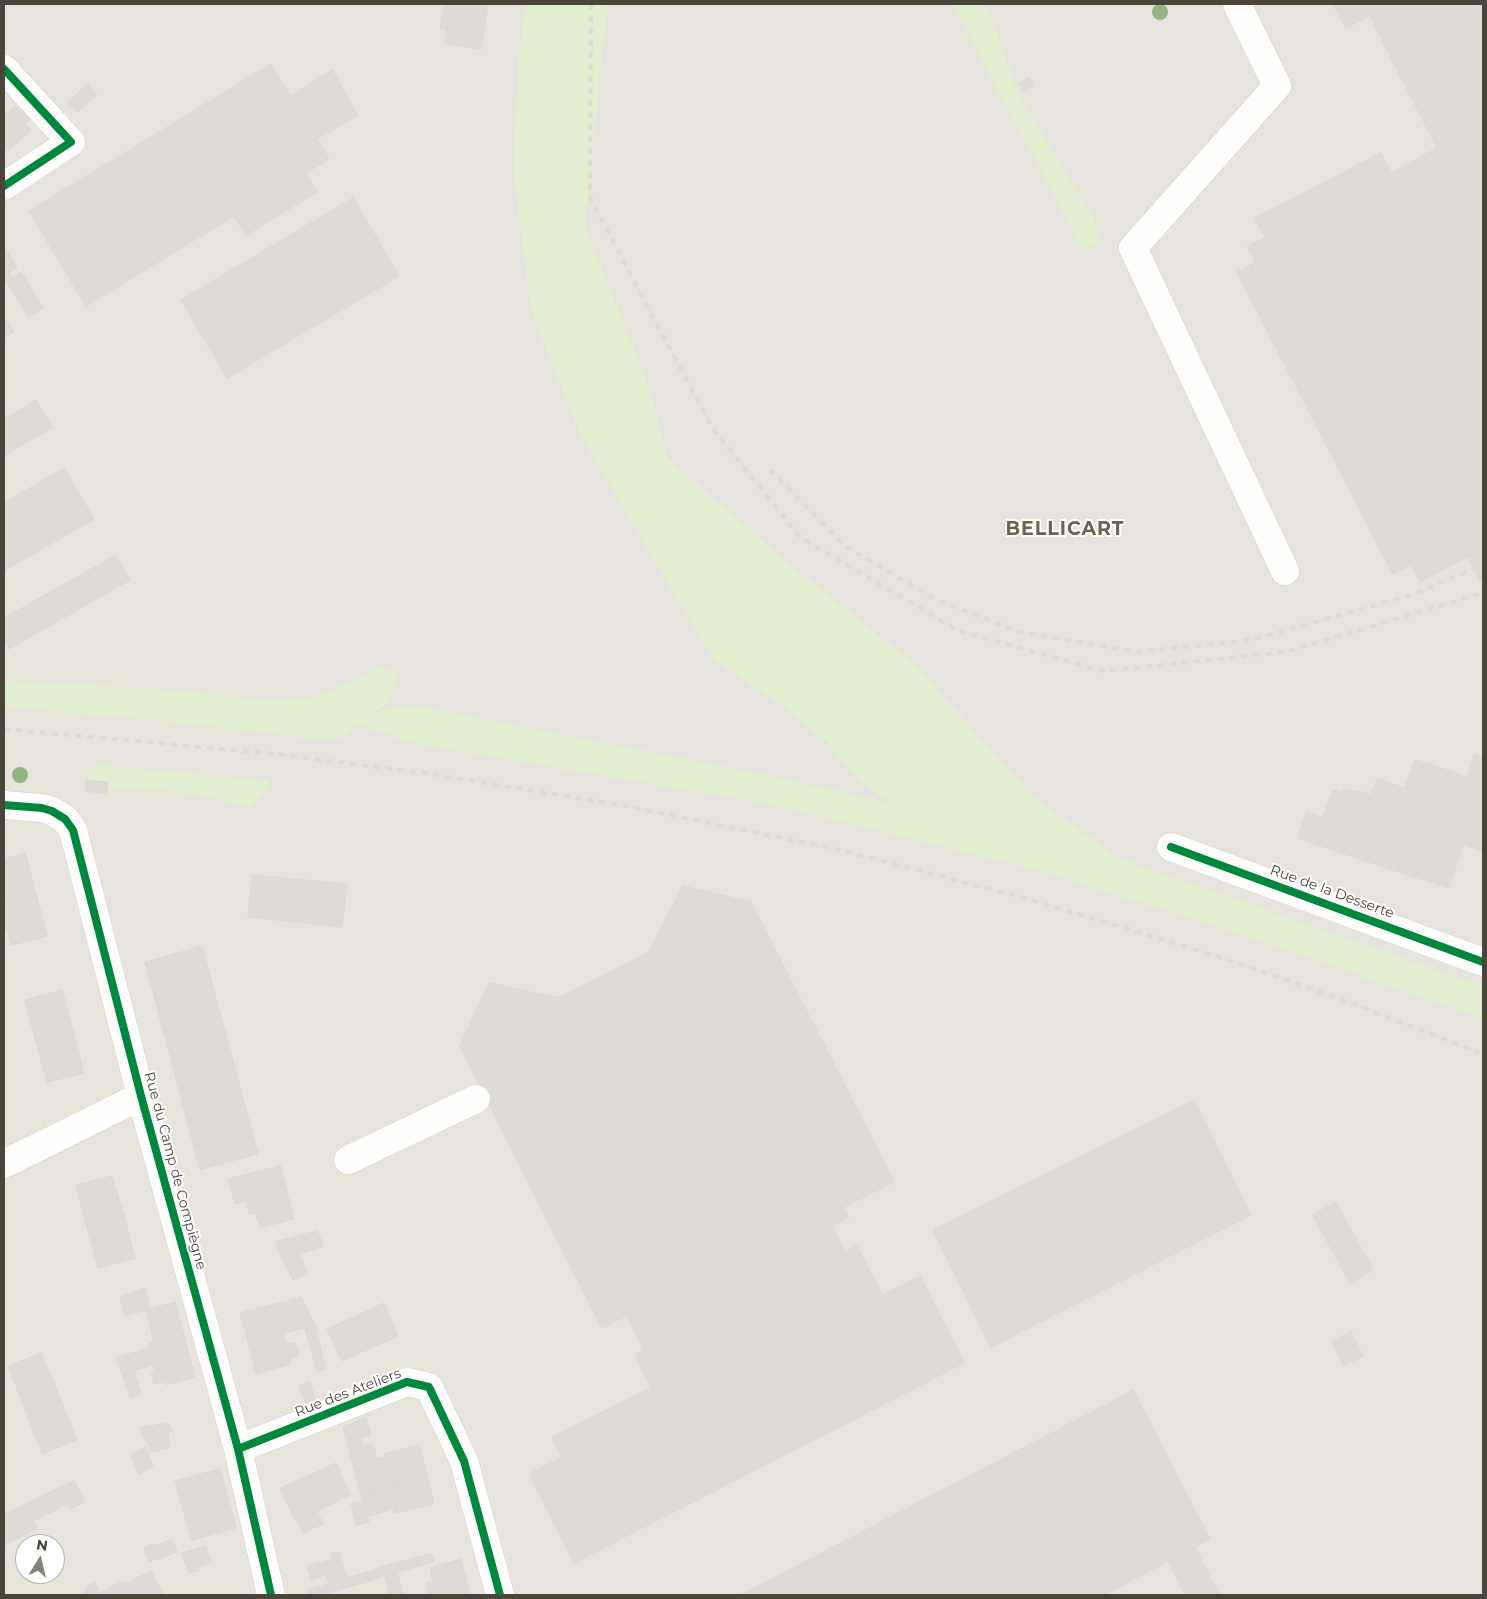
<!DOCTYPE html>
<meta charset="utf-8">
<style>
body{margin:0}
#map{position:relative;width:1487px;height:1599px;overflow:hidden;background:#f4f2ee;font-family:Montserrat,sans-serif}
canvas{display:block}
.frame{position:absolute;inset:0;border:5px solid #4b4439;pointer-events:none}
.north{position:absolute;left:15px;top:1534px;width:50px;height:50px;box-sizing:border-box;background:#fff;border:1px solid #b7b4b0;border-radius:50%;rotate:9deg;font-size:14px;font-weight:700;line-height:20px;text-align:center;color:#4b4439}
.north::after{content:'';display:block;margin:auto;width:18px;height:22px;background:#868178;clip-path:polygon(50% 0,100% 100%,50% 72%,0 100%)}
</style>
<div id="map">
<canvas width="1487" height="1599"></canvas>
<div class="frame"></div>
<div class="north">N</div>
</div>
<script>
const context = document.querySelector('canvas').getContext('2d');
context.lineJoin = 'round';
function paint(path, color) {
  context.fillStyle = color;
  context.fill(path, 'evenodd');
}
function shape(rows) {
  const path = new Path2D();
  for (const r of rows) {
    path.moveTo(r[0], r[1]);
    for (let i = 2; i < r.length; i += 2) path.lineTo(r[i], r[i + 1]);
  }
  return path;
}
function stroke(path, color, width, dash) {
  context.strokeStyle = color;
  context.lineWidth = width;
  context.lineCap = dash ? 'butt' : 'round';
  context.setLineDash(dash || []);
  context.stroke(path);
}
function write(font, color, halo, rows, align = 'center') {
  context.font = font + ' Montserrat,sans-serif';
  context.lineWidth = 4;
  context.setLineDash([]);
  context.textBaseline = 'middle';
  context.strokeStyle = halo;
  context.fillStyle = color;
  for (const [text, x, y, turn = 0] of rows) {
    context.save();
    context.translate(x, y);
    context.rotate((+turn || 0) * Math.PI / 180);
    context.textAlign = isNaN(turn) ? turn : align;
    if (halo) context.strokeText(text, 0, 0);
    context.fillText(text, 0, 0);
    context.restore();
  }
}
paint(shape([
 [4,48,84,144,4,199],
 [4,237,265,695,198,859,478,1446,516,1595,4,1595],
 [25,1544,55,1544,55,1574,25,1574]
]), '#e7e4dc');
paint(shape([
 [4,4,1483,4,1483,1595,516,1595,478,1446,198,859,264,695,4,238,4,199,83,144,4,48]
]), '#e6e2de');
paint(shape([
 [526,4,611,4,606,19,585,227,646,377,668,458,783,559,915,664,1031,795,1119,858,1483,986,1483,1019,1245,936,1043,872,767,804,416,744,358,725,344,738,312,739,209,726,4,706,4,681,149,688,263,700,305,699,344,685,383,666,399,675,388,702,370,717,387,708,413,705,772,776,889,803,860,781,826,741,784,708,712,658,581,437,531,310,513,167,519,52],
 [952,4,985,4,991,15,1019,95,1093,216,1098,232,1095,246,1082,249],
 [101,765,268,781,268,788,252,806,239,806,206,795,186,794,161,790,109,789,88,781,88,770]
]), '#e1eecf');
paint(shape([
 [665,4,944,4,1068,244,986,287,1164,628,1144,630,1089,624,1017,607,966,587,900,552,838,506,781,448,735,383,698,311,674,232,659,115,660,30],
 [310,781,370,787,367,825,379,871,505,863,519,916,518,922,476,957,382,963,399,989,273,1046,218,931,150,948,136,910,142,896,150,865,161,857,222,847,302,855]
]), '#e6e3df');
const building = shape([
 [445,4,452,4,447,30,440,29,445,4],
 [452,4,488,4,481,49,445,43,452,4],
 [1333,4,1364,4,1370,15,1346,28,1333,4],
 [1364,4,1483,4,1483,549,1420,582,1411,565,1406,567,1251,265,1255,262,1247,246,1265,238,1262,232,1388,167,1391,173,1437,148,1364,4],
 [271,64,290,96,332,70,358,115,317,139,329,159,306,173,317,192,246,235,234,216,86,306,29,211,271,64],
 [1029,77,1033,85,1023,91,1019,83,1029,77],
 [88,84,97,95,77,112,68,102,88,84],
 [17,104,30,119,25,123,31,130,8,151,4,148,4,116,17,104],
 [1381,153,1388,167,1262,232,1255,218,1381,153],
 [353,198,399,276,227,378,181,300,353,198],
 [4,246,17,268,8,273,11,278,21,272,43,308,28,317,4,277,4,246],
 [1251,265,1406,567,1393,574,1237,272,1251,265],
 [7,321,14,332,4,338,4,323,7,321],
 [36,400,53,427,4,456,4,419,36,400],
 [64,468,94,519,4,571,4,503,64,468],
 [1483,549,1483,578,1480,580,1468,557,1483,549],
 [116,555,130,580,9,649,4,641,4,618,116,555],
 [1474,754,1483,758,1483,851,1463,844,1449,888,1396,871,1432,765,1467,777,1474,754],
 [1415,760,1432,765,1396,871,1298,838,1306,812,1323,818,1333,790,1343,793,1344,789,1355,792,1356,790,1371,795,1377,779,1405,788,1415,760],
 [86,780,108,782,106,794,85,791,86,780],
 [25,853,36,894,4,903,4,859,25,853],
 [252,875,347,884,342,927,248,917,252,875],
 [683,886,751,902,894,1182,650,1304,550,1105,502,1130,460,1046,489,983,559,998,649,952,683,886],
 [36,894,47,936,11,945,4,918,4,903,36,894],
 [202,946,258,1154,206,1168,146,962,202,946],
 [145,962,206,1168,200,1170,145,962],
 [62,990,73,1031,36,1042,25,1000,62,990],
 [73,1031,84,1073,47,1082,36,1042,73,1031],
 [1194,1100,1208,1128,947,1258,933,1230,1194,1100],
 [550,1105,650,1304,602,1328,502,1130,550,1105],
 [1208,1128,1251,1215,991,1347,947,1258,1208,1128],
 [280,1165,285,1183,280,1185,275,1167,280,1165],
 [275,1167,280,1185,285,1183,294,1219,260,1228,255,1213,249,1214,246,1201,235,1204,228,1179,275,1167],
 [112,1176,124,1216,87,1227,76,1185,112,1176],
 [1336,1202,1373,1270,1350,1283,1313,1215,1336,1202],
 [844,1207,849,1217,832,1226,845,1252,857,1246,882,1295,920,1276,964,1363,574,1563,529,1474,562,1457,552,1437,651,1388,635,1354,644,1351,627,1316,844,1207],
 [124,1216,135,1258,98,1268,87,1227,124,1216],
 [317,1231,324,1246,300,1254,307,1273,293,1280,275,1242,317,1231],
 [145,1288,150,1309,125,1316,120,1297,145,1288],
 [301,1297,315,1325,293,1331,285,1302,301,1297],
 [175,1302,187,1347,119,1366,116,1358,149,1348,148,1344,154,1342,146,1310,175,1302],
 [285,1302,293,1331,284,1333,275,1304,285,1302],
 [384,1303,398,1336,371,1348,356,1316,384,1303],
 [275,1304,284,1333,248,1342,240,1313,275,1304],
 [356,1316,371,1348,342,1361,327,1329,356,1316],
 [315,1325,326,1369,317,1371,305,1328,315,1325],
 [1351,1332,1363,1356,1343,1366,1332,1341,1351,1332],
 [284,1333,286,1344,295,1342,299,1356,290,1359,291,1364,256,1374,248,1342,284,1333],
 [187,1347,195,1377,166,1385,162,1369,155,1371,153,1365,122,1374,119,1366,187,1347],
 [41,1353,61,1400,27,1414,8,1366,41,1353],
 [162,1369,165,1382,154,1384,151,1372,162,1369],
 [134,1370,141,1394,130,1398,122,1374,134,1370],
 [310,1382,316,1402,306,1405,299,1386,310,1382],
 [1133,1390,1171,1464,1155,1472,1117,1399,1133,1390],
 [1117,1399,1155,1472,1171,1464,1210,1539,1104,1595,741,1595,1117,1399],
 [61,1400,77,1440,42,1454,27,1414,61,1400],
 [366,1417,371,1435,361,1438,363,1446,373,1443,377,1458,385,1457,384,1454,419,1445,427,1474,360,1492,343,1427,366,1417],
 [163,1423,163,1425,169,1423,172,1431,144,1440,140,1428,148,1425,150,1427,163,1423],
 [168,1434,170,1448,151,1452,147,1441,168,1434],
 [146,1447,153,1467,139,1474,130,1455,146,1447],
 [336,1463,350,1495,322,1509,308,1476,336,1463],
 [220,1469,228,1498,183,1510,175,1481,220,1469],
 [427,1474,434,1504,395,1513,393,1509,398,1507,392,1483,427,1474],
 [308,1476,322,1509,295,1521,280,1488,308,1476],
 [74,1481,85,1502,70,1509,68,1504,33,1521,25,1504,74,1481],
 [392,1483,398,1507,380,1513,374,1488,392,1483],
 [374,1488,380,1513,367,1516,360,1492,374,1488],
 [228,1498,236,1528,192,1540,183,1510,228,1498],
 [363,1501,369,1522,356,1525,351,1504,363,1501],
 [25,1504,37,1529,4,1545,4,1515,25,1504],
 [317,1511,323,1524,303,1533,297,1520,317,1511],
 [172,1539,177,1552,159,1559,154,1546,172,1539],
 [153,1544,158,1558,149,1562,144,1547,153,1544],
 [206,1546,211,1562,198,1566,199,1570,189,1573,181,1553,206,1546],
 [1195,1547,1215,1587,1199,1595,1185,1595,1168,1561,1195,1547],
 [339,1552,349,1587,341,1589,331,1553,339,1552],
 [431,1554,434,1562,419,1566,417,1557,431,1554],
 [417,1557,419,1566,384,1576,381,1567,417,1557],
 [333,1559,336,1572,311,1580,307,1566,333,1559],
 [461,1559,470,1595,429,1595,426,1583,433,1582,430,1568,461,1559],
 [381,1567,384,1576,370,1581,368,1572,381,1567],
 [151,1571,163,1595,130,1595,124,1584,151,1571],
 [336,1572,341,1589,320,1595,308,1595,307,1590,329,1584,326,1575,336,1572],
 [368,1572,370,1581,356,1585,354,1576,368,1572],
 [397,1572,403,1595,390,1595,385,1577,397,1572],
 [354,1576,356,1585,349,1587,347,1577,354,1576],
 [123,1581,130,1595,95,1595,123,1581],
 [95,1583,99,1593,95,1595,84,1595,88,1585,95,1583],
 [1215,1587,1219,1595,1199,1595,1215,1587]
]);
paint(building, '#dedbd6');
stroke(building, '#dcd9d4', 1);
const minor = shape([
 [1237,4,1277,86,1133,248,1285,571],
 [4,69,71,142,4,186],
 [4,805,42,808,52,811,65,819,73,830,141,1096,238,1449,271,1595],
 [1171,847,1483,962],
 [348,1160,476,1099],
 [4,1164,141,1096],
 [238,1449,407,1382,429,1387,464,1461,500,1595]
]);
stroke(minor, '#d2d0cb', 29);
stroke(minor, '#fdfdfc', 28);
stroke(shape([
 [591,4,590,198,711,426,800,537,959,631,1103,671,1286,652,1483,593],
 [770,470,845,546,937,600,1019,632,1136,652,1251,640,1411,595,1483,565],
 [4,729,276,754,431,774,620,805,836,849,1017,896,1126,928,1234,962,1359,1006,1483,1054]
]), '#dbdbda', 4, [6, 6]);
stroke(shape([
 [4,69,71,142,4,186],
 [4,805,42,808,52,811,65,819,73,830,141,1096,238,1449,271,1595],
 [1171,847,1483,962],
 [238,1449,407,1382,429,1387,464,1461,500,1595]
]), '#00873e', 8);
context.fillStyle = '#96b382';
for (const [x, y] of [
 [1160,12],
 [20,775]
]) {
  context.beginPath();
  context.arc(x, y, 8, 0, 2 * Math.PI);
  context.fill();
}
write('14px', '#4b4439', '#fff', [
 ["Rue de la Desserte",1332,892,20],
 ["Rue du Camp de Compiègne",175,1171,75],
 ["Rue des Ateliers",348,1393,-21]
]);
context.letterSpacing = '1px';
write('bold 19px', '#6e6250', '#fff', [
 ["BELLICART",1065,529]
]);
context.letterSpacing = '0px';
</script>
